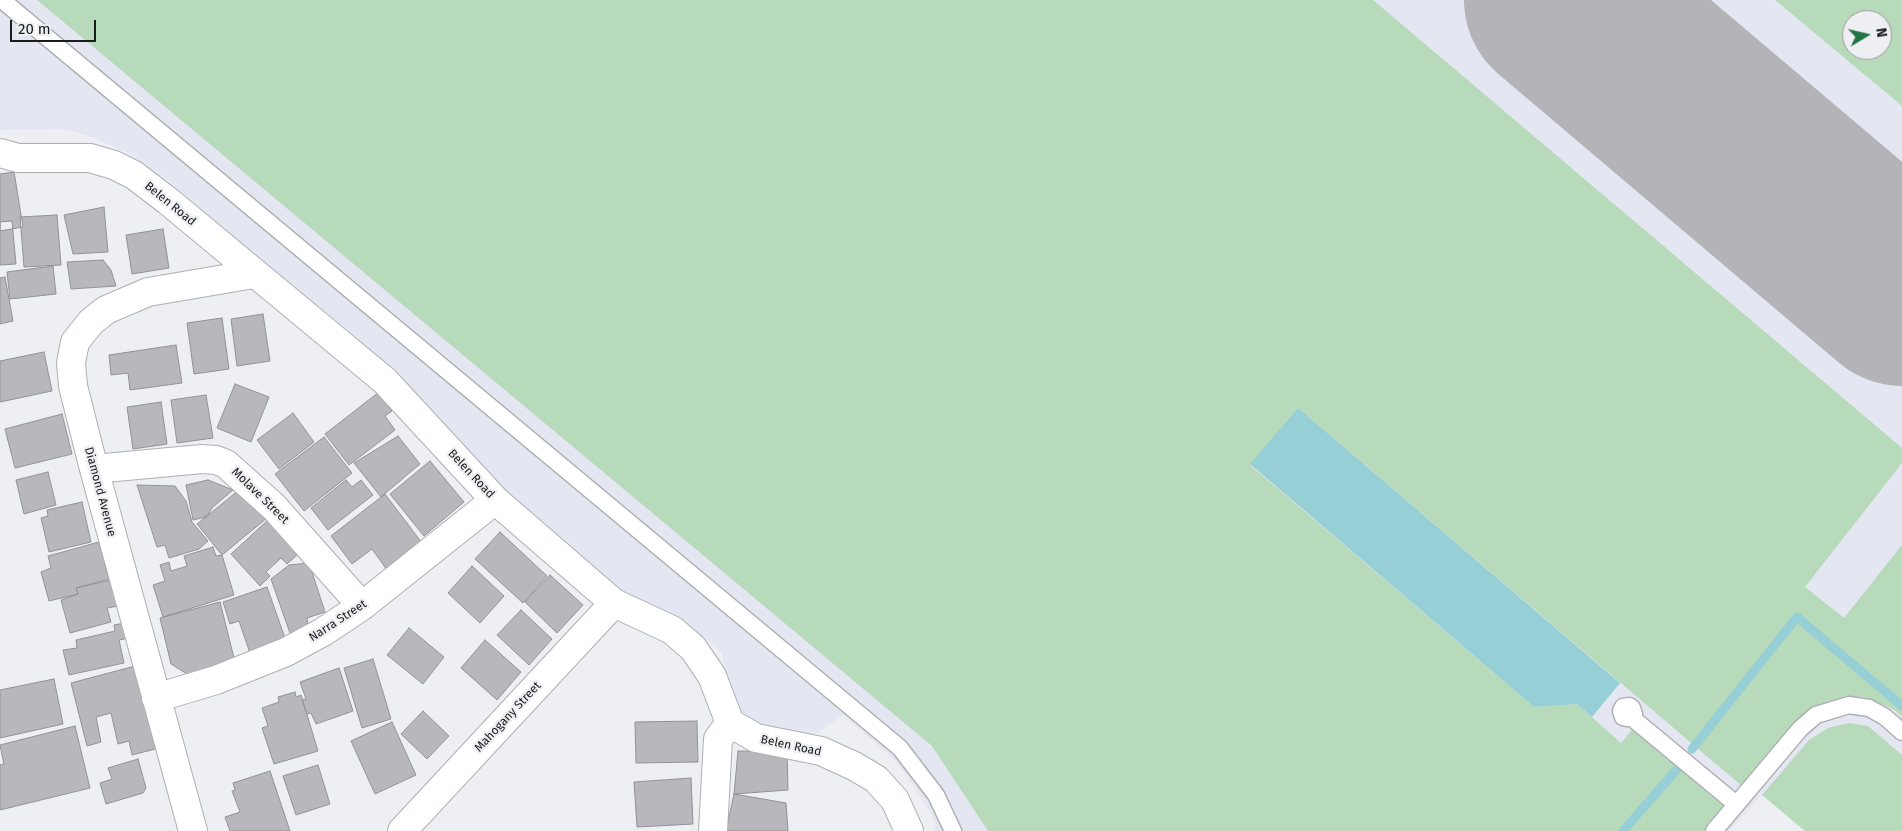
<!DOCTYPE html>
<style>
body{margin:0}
#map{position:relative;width:1902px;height:831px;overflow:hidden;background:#eeeff3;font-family:"Fira Sans",sans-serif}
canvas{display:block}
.north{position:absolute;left:1842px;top:10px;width:50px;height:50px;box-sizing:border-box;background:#eeeff3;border:1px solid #999a9d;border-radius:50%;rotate:81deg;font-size:14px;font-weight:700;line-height:20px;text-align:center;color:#1a1b1c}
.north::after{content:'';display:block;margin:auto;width:18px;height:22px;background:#227344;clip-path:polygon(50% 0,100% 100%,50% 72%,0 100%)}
.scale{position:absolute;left:10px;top:20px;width:86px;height:22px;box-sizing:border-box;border:2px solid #1a1b1c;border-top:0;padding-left:6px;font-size:15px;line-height:18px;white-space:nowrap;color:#1a1b1c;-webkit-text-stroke:4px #eeeff3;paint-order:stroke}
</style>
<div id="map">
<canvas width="1902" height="831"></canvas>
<div class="north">N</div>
<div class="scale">20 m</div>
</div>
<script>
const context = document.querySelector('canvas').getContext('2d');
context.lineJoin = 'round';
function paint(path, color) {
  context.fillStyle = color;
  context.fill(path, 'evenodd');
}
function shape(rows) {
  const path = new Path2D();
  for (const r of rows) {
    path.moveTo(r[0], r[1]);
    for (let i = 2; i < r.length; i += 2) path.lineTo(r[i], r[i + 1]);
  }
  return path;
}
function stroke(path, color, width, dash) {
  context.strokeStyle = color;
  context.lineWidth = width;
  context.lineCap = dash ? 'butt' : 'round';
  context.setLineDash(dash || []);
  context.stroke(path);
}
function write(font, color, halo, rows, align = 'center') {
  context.font = font + ' "Fira Sans",sans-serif';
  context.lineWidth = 4.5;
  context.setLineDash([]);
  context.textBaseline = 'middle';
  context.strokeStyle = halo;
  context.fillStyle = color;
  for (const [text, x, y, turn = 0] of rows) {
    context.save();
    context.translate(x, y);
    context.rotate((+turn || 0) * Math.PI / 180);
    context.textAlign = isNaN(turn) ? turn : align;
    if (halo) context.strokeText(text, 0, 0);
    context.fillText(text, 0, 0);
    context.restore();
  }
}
paint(shape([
 [0,0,1902,0,1902,831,1805,831,1762,795,1729,831,936,831,932,815,905,773,892,758,843,715,816,734,767,733,745,725,732,699,722,654,715,645,708,640,613,588,503,497,382,364,347,329,268,268,167,179,130,154,89,136,64,129,0,130],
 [1852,20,1882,20,1882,50,1852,50]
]), '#e4e6f2');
paint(shape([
 [37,0,1373,0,1902,448,1902,463,1805,587,1844,618,1902,545,1902,716,1893,709,1864,697,1846,696,1821,704,1805,714,1743,787,1298,408,1250,465,1534,707,1577,704,1621,743,1640,720,1735,801,1709,831,988,831,932,746],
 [1775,0,1902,0,1902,107,1902,106],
 [1852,20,1882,20,1882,50,1852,50],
 [1849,723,1868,726,1902,755,1902,831,1805,831,1762,795,1809,740,1828,728]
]), '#b7dabb');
paint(shape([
 [1298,408,1620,683,1592,717,1577,704,1534,707,1250,464]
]), '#96cfd5');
stroke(shape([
 [1692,749,1797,617,1902,706],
 [1623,831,1677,769]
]), '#96cfd5', 9);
stroke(shape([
 [1561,0,1902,289]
]), '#b4b4b8', 194);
const building = shape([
 [14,172,23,227,0,231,0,174,14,172],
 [104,207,108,252,73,254,64,215,104,207],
 [57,215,61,265,24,267,20,217,57,215],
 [12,221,16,264,0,265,0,222,12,221],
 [163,229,169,268,132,274,126,235,163,229],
 [103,260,111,270,116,286,71,289,67,262,103,260],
 [53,266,56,294,10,299,7,272,53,266],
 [5,277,13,321,0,324,0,278,5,277],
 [263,314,270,361,237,366,231,319,263,314],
 [222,318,229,369,194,374,187,323,222,318],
 [176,345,182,383,130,390,128,373,111,375,109,355,176,345],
 [44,352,52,391,0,402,0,361,44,352],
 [235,384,269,397,251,442,217,428,235,384],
 [379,392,392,411,385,416,395,430,349,465,325,434,379,392],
 [206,395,213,438,177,443,171,400,206,395],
 [161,402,167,444,133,449,127,407,161,402],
 [293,413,314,442,279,469,257,440,293,413],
 [62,414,72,454,15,468,5,429,62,414],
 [398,436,420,464,381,497,354,463,398,436],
 [324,437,352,473,304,511,275,474,324,437],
 [430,461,464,502,424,536,390,494,430,461],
 [48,472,56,505,24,514,16,480,48,472],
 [208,480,233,490,213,507,206,517,193,520,186,485,208,480],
 [346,480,352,487,361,480,373,495,328,530,311,508,346,480],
 [137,485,175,486,186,501,192,522,208,541,199,549,169,558,165,545,157,547,137,485],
 [239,490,273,513,222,555,197,524,239,490],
 [385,494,425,547,390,574,372,549,352,564,331,536,385,494],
 [82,502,91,542,49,552,41,518,48,516,47,510,82,502],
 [268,520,299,553,287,564,281,558,266,572,270,576,260,586,231,554,268,520],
 [500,532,547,576,523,603,475,559,500,532],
 [99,542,109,579,76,588,78,594,49,601,41,572,51,568,48,556,99,542],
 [213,547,216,556,222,555,234,595,163,617,153,585,165,581,160,565,169,562,171,571,187,566,184,556,213,547],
 [309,563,325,612,307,618,308,630,291,636,271,579,289,565,309,563],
 [472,566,504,596,480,623,448,593,472,566],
 [550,575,583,605,557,633,525,602,550,575],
 [111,580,118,606,107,608,111,622,70,633,61,600,78,594,76,588,111,580],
 [267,587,286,641,250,653,239,621,230,624,223,602,267,587],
 [220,602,237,670,197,680,171,664,160,618,220,602],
 [521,610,552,639,529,665,497,635,521,610],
 [130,622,133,637,119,640,124,663,69,675,63,650,77,648,76,640,115,631,114,625,130,622],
 [409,628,444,657,423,684,387,655,409,628],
 [485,640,521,672,497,700,461,668,485,640],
 [373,659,391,719,362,728,344,668,373,659],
 [139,665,159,748,132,755,129,741,118,744,111,713,96,717,101,742,87,746,71,683,139,665],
 [339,668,353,711,316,724,311,713,307,714,302,700,306,699,300,682,339,668],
 [54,679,63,724,0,738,0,690,54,679],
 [295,692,296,697,301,695,318,751,274,764,262,728,268,726,262,708,279,702,278,697,295,692],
 [423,711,449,736,427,759,401,734,423,711],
 [697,721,698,762,636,763,635,722,697,721],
 [392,722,416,775,375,794,351,741,392,722],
 [75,726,90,788,0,810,0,765,4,764,0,745,75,726],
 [738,751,787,752,788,790,734,794,738,751],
 [138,759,146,788,143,793,106,804,100,783,112,779,108,768,138,759],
 [318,765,330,804,296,815,283,776,318,765],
 [270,771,290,831,230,831,225,817,240,812,232,791,235,790,233,783,270,771],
 [691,778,693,824,637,827,634,782,691,778],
 [734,794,786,803,788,831,726,831,734,794]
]);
paint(building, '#b8b8bc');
stroke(building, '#929296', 1);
const service = shape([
 [2,0,900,748,936,795,953,831],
 [1631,717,1634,714,1632,708,1629,706,1623,707,1621,711,1623,717,1627,718,1631,717,1736,804],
 [1714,831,1800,729,1816,715,1849,705,1869,708,1885,717,1902,732]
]);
const minor = shape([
 [0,153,18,158,90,158,114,165,134,175,168,201,385,381,495,500,614,603,672,630,693,648,712,676,730,723,756,738,821,751,854,766,876,779,895,800,909,831],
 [94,469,202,459,216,460,226,464,274,507,362,606],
 [156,698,216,680,286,652,323,632,362,606,495,500],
 [193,831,94,469,73,386,71,363,75,342,91,322,106,310,148,292,254,274],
 [402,831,614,603],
 [713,831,718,739,730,723]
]);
stroke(service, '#aeafb2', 19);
stroke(minor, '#aeafb2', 30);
stroke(service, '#fff', 16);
stroke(minor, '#fff', 28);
write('12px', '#1a1b1c', '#eeeff3', [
 ["Belen Road",170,204,39],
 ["Belen Road",471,474,47],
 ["Diamond Avenue",100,492,75],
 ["Molave Street",260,496,44],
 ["Narra Street",338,621,-33],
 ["Mahogany Street",508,717,-47],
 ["Belen Road",791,746,12]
]);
</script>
